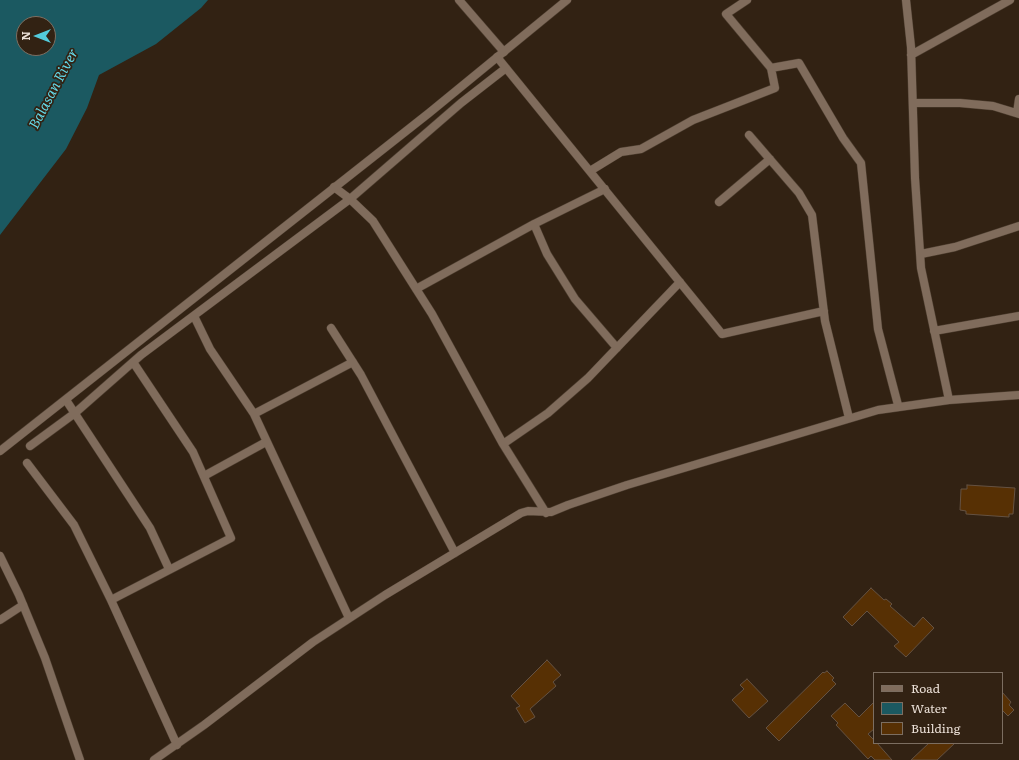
<!DOCTYPE html>
<style>
body{margin:0}
#map{position:relative;width:1019px;height:760px;overflow:hidden;background:#322213;font-family:Literata,serif}
canvas{display:block}
.legend{position:absolute;left:873px;top:672px;width:130px;height:72px;box-sizing:border-box;background:#322213;border:1px solid #7c6e61;margin:0;padding:5px 7px;list-style:none;font-size:12px;color:#eadfd6}
.legend li{display:flex;align-items:center;gap:8px;height:20px}
.legend b{width:20px;border:1px solid #7c6e61}
.north{position:absolute;left:16px;top:16px;width:40px;height:40px;box-sizing:border-box;background:#322213;border:1px solid #7c6e61;border-radius:50%;rotate:270deg;font-size:11px;font-weight:700;line-height:16px;text-align:center;color:#eadfd6}
.north::after{content:'';display:block;margin:auto;width:14px;height:18px;background:#53cbdb;clip-path:polygon(50% 0,100% 100%,50% 72%,0 100%)}
</style>
<div id="map">
<canvas width="1019" height="760"></canvas>
<ul class="legend">
<li><b style="height:5px;background:#806c5c"></b>Road</li>
<li><b style="height:11px;background:#1b5961"></b>Water</li>
<li><b style="height:11px;background:#573004"></b>Building</li>
</ul>
<div class="north">N</div>
</div>
<script>
const context = document.querySelector('canvas').getContext('2d');
context.lineJoin = 'round';
function paint(path, color) {
  context.fillStyle = color;
  context.fill(path, 'evenodd');
}
function shape(rows) {
  const path = new Path2D();
  for (const r of rows) {
    path.moveTo(r[0], r[1]);
    for (let i = 2; i < r.length; i += 2) path.lineTo(r[i], r[i + 1]);
  }
  return path;
}
function stroke(path, color, width, dash) {
  context.strokeStyle = color;
  context.lineWidth = width;
  context.lineCap = dash ? 'butt' : 'round';
  context.setLineDash(dash || []);
  context.stroke(path);
}
function write(font, color, halo, rows, align = 'center') {
  context.font = font + ' Literata,serif';
  context.lineWidth = 3.5;
  context.setLineDash([]);
  context.textBaseline = 'middle';
  context.strokeStyle = halo;
  context.fillStyle = color;
  for (const [text, x, y, turn = 0] of rows) {
    context.save();
    context.translate(x, y);
    context.rotate((+turn || 0) * Math.PI / 180);
    context.textAlign = isNaN(turn) ? turn : align;
    if (halo) context.strokeText(text, 0, 0);
    context.fillText(text, 0, 0);
    context.restore();
  }
}
paint(shape([
 [0,0,208,0,201,8,156,44,99,75,87,108,66,149,0,235],
 [24,24,48,24,48,48,24,48]
]), '#1b5961');
const building = shape([
 [967,485,1015,488,1013,514,1009,514,1009,517,966,514,966,511,960,510,961,489,967,489,967,485],
 [871,588,884,600,886,599,892,604,890,606,914,627,923,617,934,628,906,657,894,646,899,642,867,611,852,626,843,617,871,588],
 [547,660,561,675,553,682,556,686,530,709,535,717,525,723,516,708,520,706,511,696,547,660],
 [827,671,834,678,832,680,836,684,779,741,766,728,823,672,824,673,827,671],
 [747,679,768,701,749,718,732,700,744,689,740,685,747,679],
 [1002,692,1011,702,1009,705,1014,710,1008,716,1003,711,1002,712,1002,692],
 [874,702,874,729,868,734,874,740,874,743,877,743,892,760,875,760,871,756,868,759,836,725,838,723,831,716,845,703,859,717,874,702],
 [929,743,955,743,937,760,911,760,929,743]
]);
paint(building, '#573004');
stroke(building, '#655242', 1);
const minor = shape([
 [459,0,504,52],
 [906,0,911,47,915,178,921,268,949,400],
 [911,55,1010,0],
 [497,57,722,334,824,311],
 [771,68,799,63,843,138,861,163,878,329,898,405],
 [913,103,960,103,993,106,1019,114],
 [1017,113,1019,99],
 [749,135,799,193,812,215,825,321,849,418],
 [590,171,621,152,641,149,693,120,775,88,771,68,726,14,747,0],
 [334,187,350,199,373,221,432,314,503,444,546,513],
 [719,202,770,159],
 [534,224,547,254,575,299,617,348],
 [921,254,955,247,1019,226],
 [416,289,534,224,605,189],
 [194,316,210,349,254,414,349,618],
 [331,328,361,375,455,553],
 [934,331,1019,316],
 [66,400,150,528,169,569],
 [254,414,353,362],
 [503,444,548,413,588,378,680,282],
 [30,446,75,413,141,355,350,199,461,103,506,68],
 [27,463,74,525,111,600,177,745],
 [204,476,266,442],
 [111,600,231,538,193,452,133,362],
 [0,620,23,605],
 [154,760,204,725,313,642,385,595,521,513,528,511,551,512,568,505,627,485,878,410,949,400,1019,395]
]);
const tertiary = shape([
 [0,451,429,113,567,0],
 [0,556,19,595,45,658,80,760]
]);
stroke(minor, '#4f4032', 9);
stroke(tertiary, '#4f4032', 9);
stroke(minor, '#806c5c', 8);
stroke(tertiary, '#806c5c', 8);
write('italic 14px', '#64daea', '#322213', [
 ["Balasan River",54,89,-62]
]);
</script>
